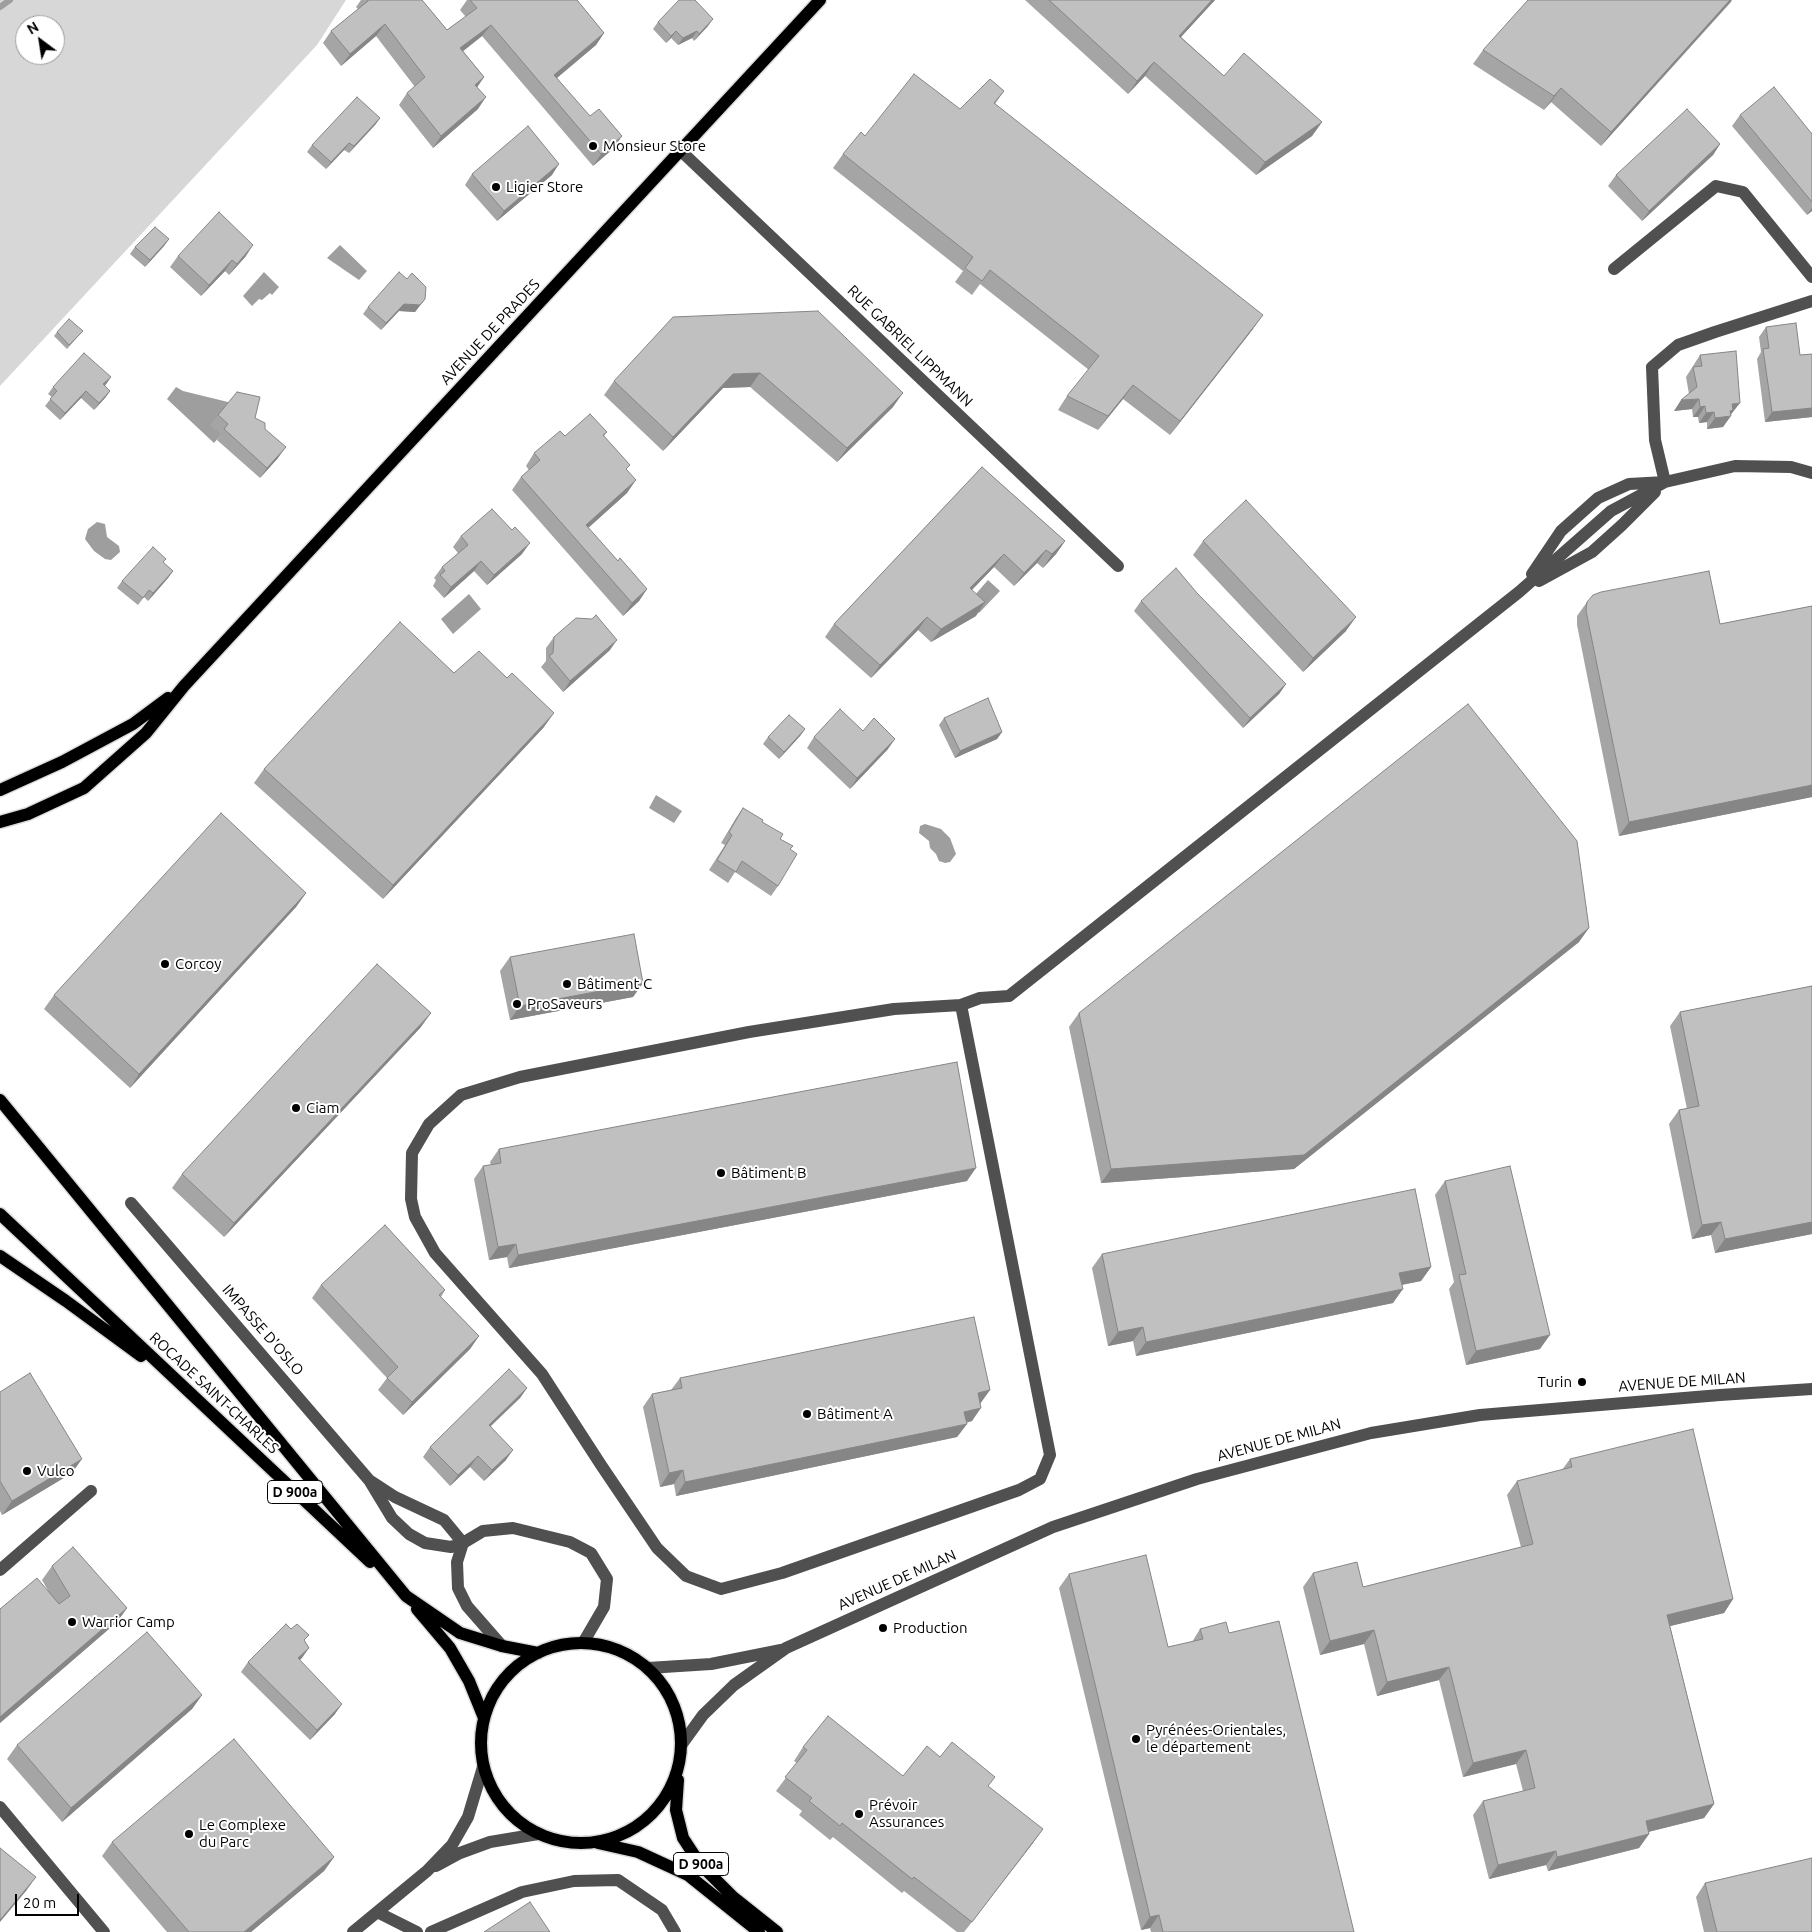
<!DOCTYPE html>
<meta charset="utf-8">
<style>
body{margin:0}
#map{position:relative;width:1812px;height:1932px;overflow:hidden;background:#fff;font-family:Ubuntu,sans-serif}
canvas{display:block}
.north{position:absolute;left:15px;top:15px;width:50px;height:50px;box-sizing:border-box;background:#fff;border:1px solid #999;border-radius:50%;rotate:329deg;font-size:14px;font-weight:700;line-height:20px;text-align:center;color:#000}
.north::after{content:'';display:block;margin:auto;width:18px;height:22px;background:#000;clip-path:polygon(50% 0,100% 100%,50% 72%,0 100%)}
.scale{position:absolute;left:15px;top:1894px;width:64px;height:22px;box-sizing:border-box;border:2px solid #000;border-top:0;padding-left:6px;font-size:15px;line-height:18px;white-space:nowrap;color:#000;-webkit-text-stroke:4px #fff;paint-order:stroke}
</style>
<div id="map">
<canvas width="1812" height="1932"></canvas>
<div class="north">N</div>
<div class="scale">20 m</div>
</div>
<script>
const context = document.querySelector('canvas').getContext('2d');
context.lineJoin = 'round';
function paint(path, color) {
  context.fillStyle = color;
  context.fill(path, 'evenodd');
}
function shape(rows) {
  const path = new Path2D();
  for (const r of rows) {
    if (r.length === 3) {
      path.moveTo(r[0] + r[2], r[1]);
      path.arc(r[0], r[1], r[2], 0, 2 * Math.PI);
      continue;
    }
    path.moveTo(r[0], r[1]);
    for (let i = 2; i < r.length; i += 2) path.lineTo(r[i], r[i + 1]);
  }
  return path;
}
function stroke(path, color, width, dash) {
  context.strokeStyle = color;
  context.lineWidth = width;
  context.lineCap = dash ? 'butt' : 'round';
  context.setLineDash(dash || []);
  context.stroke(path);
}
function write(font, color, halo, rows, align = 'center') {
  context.font = font + ' Ubuntu,sans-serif';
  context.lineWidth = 4;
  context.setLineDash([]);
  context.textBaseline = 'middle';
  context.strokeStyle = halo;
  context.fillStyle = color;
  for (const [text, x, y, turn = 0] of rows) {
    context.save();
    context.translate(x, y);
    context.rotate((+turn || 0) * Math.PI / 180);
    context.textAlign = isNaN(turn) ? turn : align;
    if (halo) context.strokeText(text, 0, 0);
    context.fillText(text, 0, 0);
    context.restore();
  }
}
paint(shape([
 [0,0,346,0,317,45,0,386],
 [25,25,55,25,55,55,25,55]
]), '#d7d7d7');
paint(shape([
 [340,245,367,271,359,280,327,258],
 [264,272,279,287,272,295,270,293,262,300,259,299,252,306,243,296],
 [176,387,183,391,228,402,221,435,214,443,167,399],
 [97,522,105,524,107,537,119,546,120,552,111,560,105,559,94,551,85,539,88,529],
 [988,580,1000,591,979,613,968,603],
 [469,594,481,609,453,634,441,619],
 [656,795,682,811,674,823,649,808],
 [925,824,941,829,950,838,956,854,950,862,945,863,939,861,936,854,930,848,929,841,919,833,920,826]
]), '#9e9e9e');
stroke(shape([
 [0,7,10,0]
]), '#9e9e9e', 6);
const major = shape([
 [0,790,62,762,133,724,168,698],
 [0,822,28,814,84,788,146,733,184,686,820,0],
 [0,1100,406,1596,460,1633,502,1646,538,1653],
 [0,1214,370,1562],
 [0,1256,66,1301,141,1356],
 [417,1609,450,1648,469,1681,484,1718],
 [581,1743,100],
 [678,1780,676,1810,683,1838,700,1864,733,1897,777,1932],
 [598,1843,638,1852,688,1875,759,1932]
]);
stroke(major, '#dbdbdb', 15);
stroke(shape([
 [681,151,1118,566],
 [1614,269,1716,186,1743,192,1812,277],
 [1665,482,1655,440,1652,367,1678,345,1715,332,1812,301],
 [1532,574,1561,531,1598,498,1629,484,1665,482,1735,466,1791,467,1812,473],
 [1539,581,1592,552,1622,525,1655,492],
 [961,1005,1050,1455,1040,1479,1019,1490,782,1573,721,1589,686,1576,657,1548,601,1465,542,1374,435,1253,415,1217,411,1199,412,1153,429,1124,461,1095,520,1077,749,1032,894,1009,961,1005,980,998,1009,996,1519,592,1611,511,1665,482],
 [131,1203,369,1480],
 [369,1480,395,1497,444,1520,463,1543,451,1547,425,1543,409,1534,392,1518,369,1480],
 [0,1570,91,1491],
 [502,1646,467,1606,458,1588,457,1562,463,1543,483,1531,513,1528,570,1542,591,1553,607,1579,604,1607,583,1643],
 [648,1668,711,1664,781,1650],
 [682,1744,703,1715,734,1685,786,1648,1053,1527,1197,1479,1371,1433,1480,1415,1720,1395,1812,1389],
 [0,1807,104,1932],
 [436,1866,460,1853,490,1842,538,1834],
 [377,1912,417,1932],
 [353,1932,427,1871,452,1845,468,1817,483,1767],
 [431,1932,522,1892,574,1881,618,1880,662,1910,675,1932]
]), '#505050', 12);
stroke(major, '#000', 12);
paint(shape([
 [361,0,422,0,447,30,466,17,460,10,467,0,577,0,604,33,596,45,557,78,614,148,593,166,482,36,463,51,484,77,477,87,478,109,433,148,399,105,407,93,415,87,376,36,341,66,323,43,331,31,358,9,356,7],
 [1025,0,1215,0,1181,37,1224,76,1322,122,1312,136,1256,175,1145,76,1128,94],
 [1732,1,1601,146,1551,102,1544,110,1473,64,1483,50],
 [658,22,708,26,694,41,692,38,678,45,671,38,666,43,653,29],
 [1004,91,995,104,1253,329,1170,435,1123,399,1098,430,1058,410,1067,396,1089,370,980,284,972,295,955,282,963,271,833,168,843,154,960,109],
 [1740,115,1812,134,1812,211,1807,215,1732,126],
 [380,118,375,125,349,153,344,150,326,169,307,152,312,145],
 [1720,144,1713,155,1642,221,1608,186,1616,175],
 [472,174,552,175,497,221,465,185],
 [169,239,164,246,145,267,130,254,135,247],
 [178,256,246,256,229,275,225,271,201,296,170,267],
 [425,299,415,312,399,311,381,330,363,314,368,307],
 [818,311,893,407,837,462,750,387,723,388,663,451,604,395,614,381],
 [1766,327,1800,355,1812,354,1812,417,1765,422,1757,359,1761,352,1759,337],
 [83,331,67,349,54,336,57,332],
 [1700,355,1732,413,1730,414,1723,427,1707,429,1707,422,1699,423,1698,417,1693,417,1692,409,1674,411,1689,394,1686,377],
 [111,377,105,386,110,391,105,398,94,410,81,398,60,420,45,406,52,397,48,394,53,387],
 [218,415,255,418,265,429,278,458,260,478,217,440,221,434,210,425],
 [607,432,604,436,627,470,627,493,588,528,618,561,647,589,639,601,623,616,512,490,521,477,529,470,526,466,534,453,565,436],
 [982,467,1065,541,1056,554,1043,568,1037,563,1014,586,994,567,972,590,976,616,931,642,918,630,871,678,825,637,834,624],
 [461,536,522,554,487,585,474,571,444,598,433,586,436,580,434,578,442,567,458,553,453,547],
 [1203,541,1346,631,1303,672,1193,555],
 [163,563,173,571,168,578,148,601,144,597,138,605,117,588,122,581],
 [1197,593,1286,684,1279,694,1243,728,1134,611,1141,601],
 [1587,602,1720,624,1812,606,1812,797,1619,836,1577,625,1577,616],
 [554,637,610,650,563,692,541,667,546,661,546,648],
 [454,673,544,727,383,899,254,783,264,769],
 [944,718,1002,732,997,739,955,758,939,725],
 [805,729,800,736,779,759,763,744,768,737],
 [863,731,888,749,850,789,807,748,814,737],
 [743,808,762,822,790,849,778,886,771,896,735,872,728,883,709,870,725,845,721,843,736,818],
 [306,893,296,907,130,1088,44,1009,54,995],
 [1579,942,1294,1169,1101,1183,1069,1027,1079,1013],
 [510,957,643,983,633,997,510,1020,500,971],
 [1812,986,1812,1234,1715,1253,1711,1235,1692,1239,1669,1124,1679,1110,1687,1109,1670,1026,1680,1012],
 [421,1027,224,1237,172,1188,182,1174],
 [499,1149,967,1181,509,1268,507,1257,489,1260,474,1179,483,1166,491,1165,490,1162],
 [1445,1181,1540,1349,1466,1365,1449,1289,1454,1282,1435,1195],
 [1102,1254,1431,1267,1421,1281,1402,1285,1393,1303,1136,1356,1133,1341,1108,1346,1092,1268],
 [321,1285,445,1290,441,1297,479,1336,470,1349,403,1415,378,1390,387,1378,312,1298],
 [680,1378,990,1390,980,1403,972,1421,966,1423,967,1424,957,1437,676,1496,674,1484,660,1487,643,1407,652,1394,671,1390],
 [527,1388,520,1398,491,1426,506,1460,484,1481,470,1467,450,1486,423,1457,430,1447],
 [0,1392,72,1473,2,1515,0,1511],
 [1570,1459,1733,1599,1724,1613,1670,1626,1714,1804,1704,1818,1648,1832,1649,1834,1639,1848,1548,1871,1546,1865,1489,1879,1473,1815,1483,1801,1523,1791,1516,1764,1463,1777,1439,1680,1377,1696,1364,1644,1320,1655,1303,1587,1313,1573,1363,1587,1521,1547,1507,1495,1517,1481,1562,1470],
 [52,1566,127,1608,117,1622,0,1723,0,1609,50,1594,42,1580],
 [1069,1574,1168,1647,1192,1642,1200,1629,1229,1633,1354,1932,1151,1932,1150,1928,1141,1930,1059,1588],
 [291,1629,305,1641,309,1648,299,1660,335,1714,310,1740,241,1672,248,1662],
 [202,1695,192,1709,62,1822,7,1759,17,1745],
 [803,1747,903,1776,940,1757,988,1786,1033,1843,964,1932,957,1932,904,1891,902,1893,833,1837,830,1840,799,1815,802,1811,776,1791,797,1763,794,1761],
 [112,1842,334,1857,324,1871,251,1932,167,1932,102,1856],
 [1705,1883,1812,1932,1704,1932,1696,1897]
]), '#a5a5a5');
paint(shape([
 [1212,0,1215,0,1169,50,1179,36],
 [1730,0,1732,0,1601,146,1611,132],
 [713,19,708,26,694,41,699,34],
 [385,24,376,36,341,66,350,54],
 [491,25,482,36,452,60,460,48],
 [676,31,671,38,666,43,671,36],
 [697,31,692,38,678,45,683,38],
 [604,33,596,45,546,87,554,75],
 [1154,62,1145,76,1128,94,1137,81],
 [484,77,476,89,475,85],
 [1561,88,1551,102,1544,110,1554,96],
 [486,97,478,109,433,148,441,136],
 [380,118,375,125,349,153,354,146],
 [1322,122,1312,136,1256,175,1265,162],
 [622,136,614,148,593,166,601,154],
 [349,143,344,150,326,169,331,162],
 [1720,144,1713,155,1642,221,1649,211],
 [559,164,552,175,497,221,504,211],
 [1812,208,1812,211,1807,215],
 [169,239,164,246,145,267,150,260],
 [253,245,246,256,229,275,237,264],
 [232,260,225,271,201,296,209,285],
 [425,299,415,312,399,311,381,330,386,323,404,304],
 [1263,315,1253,329,1170,435,1180,421],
 [760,373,750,387,723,388,663,451,673,437,733,374],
 [111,377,106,384,98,391,103,384],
 [1133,385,1123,399,1098,430,1108,416],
 [86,391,81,398,60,420,65,413],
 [110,391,105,398,94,410,99,403],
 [903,393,893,407,837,462,847,448],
 [1699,399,1692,409,1674,411,1681,400],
 [1740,403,1729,417,1731,416,1723,427,1707,429,1715,418,1732,404],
 [1705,406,1698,417,1693,417,1700,407],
 [1812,408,1812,417,1765,422,1772,412],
 [1714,412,1707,422,1699,423,1706,413],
 [286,447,278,458,260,478,267,468],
 [636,480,627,493,577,538,586,525],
 [1065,541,1056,554,1043,568,1052,554],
 [530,543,522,554,487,585,494,575],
 [1046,550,1037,563,1014,586,1024,573],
 [1004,554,994,567,961,601,970,588],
 [481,561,474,571,444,598,451,587],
 [173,571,168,578,148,601,153,593],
 [647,589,639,601,623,616,632,603],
 [985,602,976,616,931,642,941,629],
 [927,617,918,630,871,678,880,665],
 [1356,617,1346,631,1303,672,1313,658],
 [617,640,610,650,563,692,570,681],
 [1286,684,1279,694,1243,728,1250,718],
 [554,713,544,727,383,899,393,885],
 [805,729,800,736,779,759,784,752],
 [1002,732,997,739,955,758,960,751],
 [895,739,888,749,850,789,857,778],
 [1812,785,1812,797,1619,836,1629,822],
 [306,893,296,907,130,1088,139,1074],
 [1589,928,1579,942,1294,1169,1101,1183,1111,1169],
 [643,983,633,997,510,1020,520,1006],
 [431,1013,421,1027,224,1237,234,1223],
 [976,1168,967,1181,509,1268,518,1255],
 [1721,1222,1711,1235,1692,1239,1702,1225],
 [1812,1222,1812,1234,1715,1253,1725,1239],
 [516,1244,507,1257,489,1260,498,1247],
 [1431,1267,1421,1281,1390,1287,1399,1273],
 [1403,1289,1393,1303,1136,1356,1146,1342],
 [1143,1327,1133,1341,1108,1346,1118,1332],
 [1550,1335,1540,1349,1466,1365,1476,1351],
 [479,1336,470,1349,403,1415,412,1402],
 [527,1388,520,1398,481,1435,489,1425],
 [990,1390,980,1404,978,1393],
 [981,1408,972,1421,955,1425,964,1412],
 [967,1424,957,1437,676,1496,685,1482],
 [513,1450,506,1460,484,1481,492,1470],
 [478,1456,470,1467,450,1486,458,1475],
 [82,1459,72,1473,2,1515,12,1501],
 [683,1470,674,1484,660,1487,669,1473],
 [1733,1599,1724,1613,1658,1629,1667,1615],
 [127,1608,117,1622,0,1723,0,1717],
 [1374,1630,1364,1644,1320,1655,1330,1641],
 [309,1648,302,1658,291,1669,298,1658],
 [1449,1667,1439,1680,1377,1696,1387,1682],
 [202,1695,192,1709,62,1822,71,1808],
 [342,1704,335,1714,310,1740,317,1730],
 [1526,1750,1516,1764,1463,1777,1473,1763],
 [1714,1804,1704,1818,1636,1835,1646,1821],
 [1043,1829,1033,1843,964,1932,972,1922],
 [1649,1834,1639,1848,1548,1871,1557,1857],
 [1556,1851,1546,1865,1489,1879,1498,1865],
 [334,1857,324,1871,251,1932,244,1932],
 [36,1877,26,1891,0,1922,0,1920],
 [1159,1915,1150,1928,1141,1930,1150,1917]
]), '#868686');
const building = shape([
 [368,0,422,0,447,30,477,8,470,0,577,0,604,33,554,75,590,116,599,109,622,136,601,154,491,25,460,48,484,77,475,85,486,97,441,136,407,93,425,77,385,24,350,54,331,31,368,1,368,0],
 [679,0,695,0,713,19,699,34,697,31,683,38,676,31,671,36,658,22,679,0],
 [1049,0,1212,0,1179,36,1224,76,1244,53,1322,122,1265,162,1154,62,1137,81,1049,0],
 [1528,0,1730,0,1611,132,1561,88,1554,96,1483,50,1528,0],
 [914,74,960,109,990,79,1004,91,994,103,1263,315,1180,421,1133,385,1108,416,1067,396,1099,356,990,270,982,281,965,268,973,257,843,154,861,132,865,136,914,74],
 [1774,87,1812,134,1812,202,1740,115,1774,87],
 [357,97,380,118,354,146,349,143,331,162,312,145,357,97],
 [1687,109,1720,144,1649,211,1616,175,1687,109],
 [528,126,559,164,504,211,472,174,528,126],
 [219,212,253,245,237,264,232,260,209,285,178,256,219,212],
 [155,227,169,239,150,260,135,247,155,227],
 [399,272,407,279,412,273,426,287,425,299,420,305,404,304,386,323,368,307,399,272],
 [818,311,903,393,847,448,760,373,733,374,673,437,614,381,673,317,818,311],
 [69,319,83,331,69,345,57,332,69,319],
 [1796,323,1800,355,1812,354,1812,408,1772,412,1763,349,1769,348,1766,327,1796,323],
 [1736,351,1740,403,1732,404,1733,410,1730,411,1731,416,1715,418,1714,412,1706,413,1705,406,1700,407,1699,399,1681,400,1697,387,1693,367,1702,366,1700,355,1736,351],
 [84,353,111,377,103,384,110,391,99,403,86,391,65,413,50,399,57,391,53,387,84,353],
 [237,392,260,397,255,418,265,423,265,429,286,447,267,468,224,429,228,424,218,415,237,392],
 [590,414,607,432,603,435,630,465,626,469,636,480,586,525,618,561,620,558,647,589,632,603,521,477,540,460,534,453,560,431,565,436,590,414],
 [982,467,1065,541,1052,554,1046,550,1024,573,1004,554,970,588,985,602,941,629,927,617,880,665,834,624,982,467],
 [1246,500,1356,617,1313,658,1203,541,1246,500],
 [492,509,512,530,515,527,530,543,494,575,481,561,451,587,440,575,445,571,442,567,468,545,461,536,492,509],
 [153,547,166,559,163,562,173,571,153,593,149,590,143,598,122,581,153,547],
 [1176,568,1197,593,1286,684,1250,718,1141,601,1176,568],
 [1709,571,1720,624,1812,606,1812,785,1629,822,1586,611,1587,602,1593,595,1601,592,1709,571],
 [596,615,617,640,570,681,549,656,553,653,554,637,576,618,592,619,596,615],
 [400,622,454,673,479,651,507,678,512,673,554,713,393,885,264,769,400,622],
 [988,698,1002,732,960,751,944,718,988,698],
 [1468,704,1577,841,1589,928,1304,1155,1111,1169,1079,1013,1468,704],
 [840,709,863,731,874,718,895,739,857,778,814,737,840,709],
 [789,715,805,729,784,752,768,737,789,715],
 [743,808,763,820,762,822,783,834,780,839,793,846,790,849,797,854,778,886,742,861,736,872,717,860,732,835,729,832,743,808],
 [221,813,306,893,139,1074,54,995,221,813],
 [634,934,643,983,520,1006,510,957,634,934],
 [377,964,431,1013,234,1223,182,1174,377,964],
 [1812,986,1812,1222,1725,1239,1721,1222,1702,1225,1679,1110,1699,1106,1680,1012,1812,986],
 [957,1062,976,1168,518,1255,516,1244,498,1247,483,1166,501,1163,499,1149,957,1062],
 [1510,1166,1550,1335,1476,1351,1459,1275,1466,1274,1445,1181,1510,1166],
 [1415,1189,1431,1267,1399,1273,1403,1289,1146,1342,1143,1327,1118,1332,1102,1254,1415,1189],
 [385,1225,445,1290,439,1295,479,1336,412,1402,387,1378,398,1367,321,1285,385,1225],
 [974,1317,990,1390,978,1393,981,1408,964,1412,967,1424,685,1482,683,1470,669,1473,652,1394,682,1388,680,1378,974,1317],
 [509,1369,527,1388,489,1425,513,1450,492,1470,478,1456,458,1475,430,1447,509,1369],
 [30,1373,82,1459,12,1501,0,1481,0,1392,30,1373],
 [1693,1429,1733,1599,1667,1615,1714,1804,1646,1821,1649,1834,1557,1857,1556,1851,1498,1865,1483,1801,1535,1788,1526,1750,1473,1763,1449,1667,1387,1682,1374,1630,1330,1641,1313,1573,1357,1562,1363,1587,1533,1544,1517,1481,1572,1467,1570,1459,1693,1429],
 [73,1547,127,1608,0,1717,0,1609,37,1578,59,1604,70,1596,52,1566,73,1547],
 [1146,1555,1168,1647,1203,1639,1200,1629,1226,1622,1229,1633,1279,1621,1354,1932,1163,1932,1159,1915,1150,1917,1069,1574,1146,1555],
 [286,1624,291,1629,297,1624,309,1635,304,1640,309,1648,298,1658,342,1704,317,1730,248,1662,286,1624],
 [147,1632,202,1695,71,1808,17,1745,147,1632],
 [828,1716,903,1776,927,1746,940,1757,952,1742,995,1777,988,1786,1043,1829,972,1922,914,1877,912,1879,842,1823,840,1826,809,1801,812,1798,785,1777,807,1750,803,1747,828,1716],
 [234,1739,334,1857,244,1932,189,1932,112,1842,234,1739],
 [0,1848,36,1877,0,1920,0,1848],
 [1812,1858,1812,1932,1717,1932,1705,1883,1812,1858],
 [530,1902,550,1932,484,1932,530,1902]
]);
paint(building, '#c0c0c0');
stroke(building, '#868686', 1);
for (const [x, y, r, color] of [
 [593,146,5,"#000"],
 [496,187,5,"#000"],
 [165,964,5,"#000"],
 [567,984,5,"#000"],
 [517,1004,5,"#000"],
 [296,1108,5,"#000"],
 [721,1173,5,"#000"],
 [1582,1382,5,"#000"],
 [807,1414,5,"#000"],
 [27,1471,5,"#000"],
 [72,1622,5,"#000"],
 [883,1628,5,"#000"],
 [1136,1739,5,"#000"],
 [859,1814,5,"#000"],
 [189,1834,5,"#000"]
]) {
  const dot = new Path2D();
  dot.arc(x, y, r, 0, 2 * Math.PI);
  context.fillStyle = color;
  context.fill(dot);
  stroke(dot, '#fff', 2);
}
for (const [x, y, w] of [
 [295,1492,55],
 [701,1864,55]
]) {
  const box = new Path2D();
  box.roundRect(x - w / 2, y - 11.5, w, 23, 4);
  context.fillStyle = '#fff';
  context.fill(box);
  stroke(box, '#000', 1);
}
write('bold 14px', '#000', null, [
 ["D 900a",295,1492],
 ["D 900a",701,1864]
]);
write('15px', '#000', '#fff', [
 ["Monsieur Store",603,146],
 ["Ligier Store",506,187],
 ["Corcoy",175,964],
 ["Bâtiment C",577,984],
 ["ProSaveurs",527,1004],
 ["Ciam",306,1108],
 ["Bâtiment B",731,1173],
 ["Turin",1572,1382,"right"],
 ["Bâtiment A",817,1414],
 ["Vulco",37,1471],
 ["Warrior Camp",82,1622],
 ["Production",893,1628],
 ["Pyrénées-Orientales,",1146,1730],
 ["le département",1146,1747],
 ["Prévoir",869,1805],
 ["Assurances",869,1822],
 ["Le Complexe",199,1825],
 ["du Parc",199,1842]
], 'left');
write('15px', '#000', '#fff', [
 ["AVENUE DE PRADES",490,332,-47],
 ["RUE GABRIEL LIPPMANN",910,346,44],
 ["IMPASSE D'OSLO",263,1330,49],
 ["AVENUE DE MILAN",1682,1382,-4],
 ["ROCADE SAINT-CHARLES",214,1393,43],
 ["AVENUE DE MILAN",1279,1440,-15],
 ["AVENUE DE MILAN",897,1580,-24]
]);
</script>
